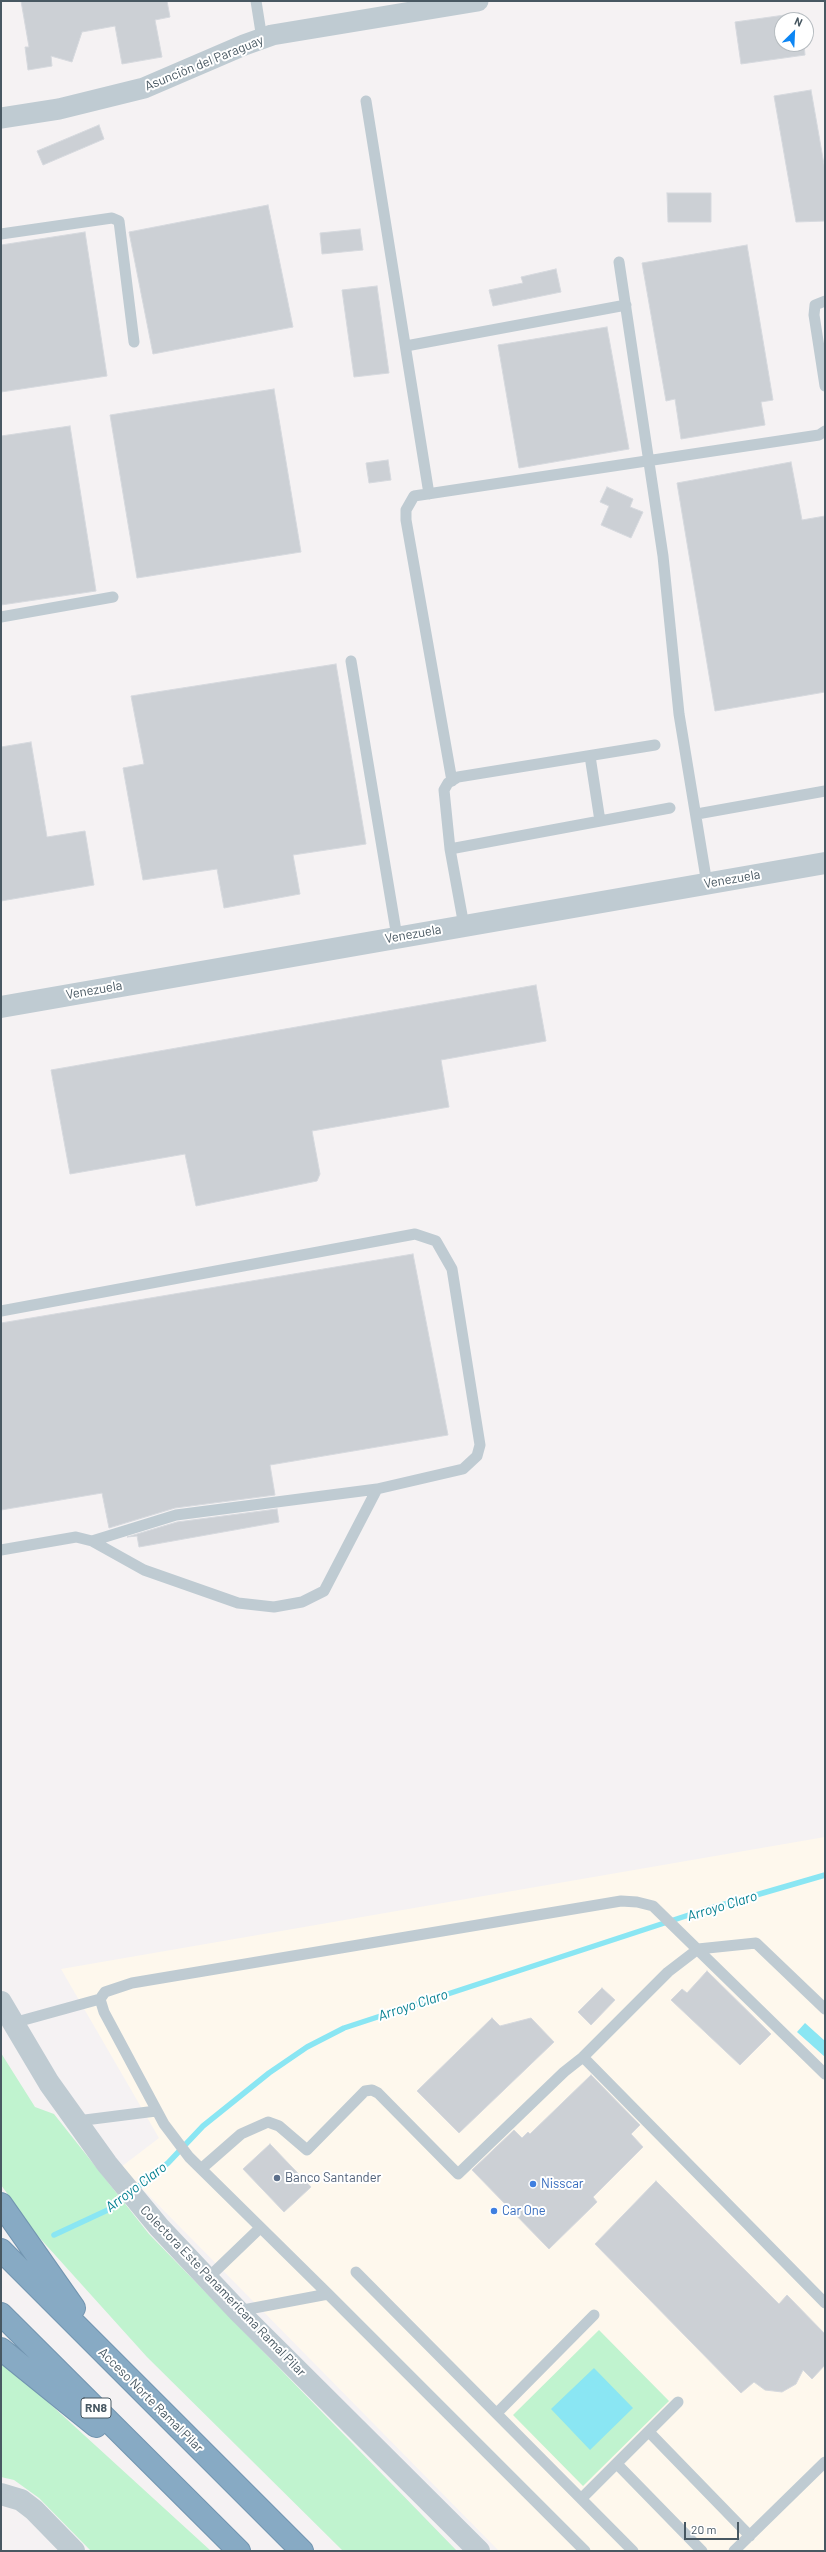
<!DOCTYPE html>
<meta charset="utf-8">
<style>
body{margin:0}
#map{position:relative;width:826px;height:2552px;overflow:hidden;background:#f5f2f3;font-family:Barlow,sans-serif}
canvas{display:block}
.frame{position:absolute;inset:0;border:2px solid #485862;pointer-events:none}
.north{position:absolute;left:774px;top:12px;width:40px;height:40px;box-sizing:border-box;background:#fff;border:1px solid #b6bcc0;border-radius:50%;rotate:24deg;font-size:11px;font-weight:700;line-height:16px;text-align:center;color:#485862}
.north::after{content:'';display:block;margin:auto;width:14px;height:18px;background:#0d86f4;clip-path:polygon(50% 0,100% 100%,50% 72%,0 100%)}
.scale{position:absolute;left:684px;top:2522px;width:55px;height:18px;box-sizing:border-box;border:2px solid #485862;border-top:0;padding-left:5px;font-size:12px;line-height:14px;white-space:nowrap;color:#485862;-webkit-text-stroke:3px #fff;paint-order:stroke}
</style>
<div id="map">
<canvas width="826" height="2552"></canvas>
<div class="frame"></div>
<div class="north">N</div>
<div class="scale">20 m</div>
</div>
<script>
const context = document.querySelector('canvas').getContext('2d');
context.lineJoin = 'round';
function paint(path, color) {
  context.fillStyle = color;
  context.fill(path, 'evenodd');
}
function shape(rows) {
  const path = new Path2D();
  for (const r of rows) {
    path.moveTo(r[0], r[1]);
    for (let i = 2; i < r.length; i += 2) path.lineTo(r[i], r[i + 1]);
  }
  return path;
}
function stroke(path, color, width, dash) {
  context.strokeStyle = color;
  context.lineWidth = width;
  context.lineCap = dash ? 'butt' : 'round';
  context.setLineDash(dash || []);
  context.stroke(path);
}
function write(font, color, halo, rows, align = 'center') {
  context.font = font + ' Barlow,sans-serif';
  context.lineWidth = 4;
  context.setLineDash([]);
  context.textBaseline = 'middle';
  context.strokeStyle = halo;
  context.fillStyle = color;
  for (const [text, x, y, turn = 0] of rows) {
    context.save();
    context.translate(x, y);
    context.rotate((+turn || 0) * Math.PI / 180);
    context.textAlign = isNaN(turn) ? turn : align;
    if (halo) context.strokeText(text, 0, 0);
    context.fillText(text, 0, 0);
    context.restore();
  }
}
paint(shape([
 [825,1837,825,2551,499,2551,121,2167,159,2138,61,1969]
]), '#fef8ed');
paint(shape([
 [1,2053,35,2107,54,2114,149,2234,457,2551,343,2551,147,2357,37,2235,1,2185],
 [599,2330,669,2401,583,2486,513,2415],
 [1,2364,38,2393,211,2551,91,2551,39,2498,14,2480,1,2477]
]), '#c0f3cf');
paint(shape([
 [805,2023,825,2041,825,2057,797,2032],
 [594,2368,633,2408,590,2450,551,2409]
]), '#8ae6f3');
stroke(shape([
 [134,2190,168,2163,203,2126,269,2073,307,2047,344,2028,701,1911,825,1875],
 [54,2235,112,2208,128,2195]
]), '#8ae6f3', 5.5);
const building = shape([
 [21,1,167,1,170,17,155,20,162,57,122,64,115,26,82,32,72,62,51,56,52,66,28,70,25,47,29,47,21,1],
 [799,13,800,20,782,20,782,44,804,44,805,55,741,64,735,22,799,13],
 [811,90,825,170,825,221,796,222,774,96,811,90],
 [99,125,104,139,43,165,37,151,99,125],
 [667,193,711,193,711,222,668,222,667,193],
 [268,205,293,327,153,354,129,232,268,205],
 [360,229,363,250,322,254,320,233,360,229],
 [85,232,107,376,1,392,1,245,85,232],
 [747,245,773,400,761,402,765,425,681,439,675,399,666,401,642,263,747,245],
 [556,269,561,292,493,306,489,290,523,283,521,277,556,269],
 [377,286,389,373,354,377,342,290,377,286],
 [607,327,629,449,519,468,498,345,607,327],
 [274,389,301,552,137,578,110,415,274,389],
 [70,426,96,591,1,605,1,436,70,426],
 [388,460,391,480,369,483,366,463,388,460],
 [791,462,802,520,825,516,825,692,715,711,677,483,791,462],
 [607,487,633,499,630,507,643,512,631,538,601,525,609,506,600,502,607,487],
 [336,664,366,844,293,855,300,894,224,908,217,869,143,880,123,768,144,764,131,696,336,664],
 [31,742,47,837,85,831,94,885,1,901,1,747,31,742],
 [536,985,546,1041,441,1060,449,1107,312,1131,320,1174,317,1181,196,1206,185,1154,70,1174,51,1070,536,985],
 [413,1254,448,1435,270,1465,275,1495,175,1508,109,1528,102,1493,1,1510,1,1323,413,1254],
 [277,1509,279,1522,139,1547,137,1536,127,1537,177,1522,277,1509],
 [707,1971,771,2034,740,2065,671,2000,682,1989,687,1993,707,1971],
 [602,1988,615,2000,591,2025,578,2012,602,1988],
 [492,2018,500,2026,531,2018,554,2042,459,2133,417,2091,492,2018],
 [591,2075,640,2125,631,2134,643,2147,593,2197,597,2202,549,2249,472,2170,514,2130,522,2138,528,2132,530,2134,591,2075],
 [270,2144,311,2187,284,2212,243,2169,270,2144],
 [656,2181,779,2304,787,2295,825,2334,825,2365,812,2379,803,2370,796,2384,782,2392,765,2390,754,2382,741,2393,595,2244,656,2181]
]);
paint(building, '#ccd0d5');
stroke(building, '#d6d9de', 1);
const motorway = shape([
 [1,2204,74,2308],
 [1,2250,302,2551],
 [1,2314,239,2551],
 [1,2349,96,2426]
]);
stroke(motorway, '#7295b0', 24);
stroke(shape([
 [256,1,262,39],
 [366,101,429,494],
 [1,234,112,218,119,221,134,342],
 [619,262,663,556,679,714,707,884],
 [825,301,815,305,814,315,825,386],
 [406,346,626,305],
 [1,617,113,597],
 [351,661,397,937],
 [590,756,600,821],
 [452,781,406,520,406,510,414,496,819,435,825,431],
 [697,814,825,791],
 [450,849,444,790,448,783,458,777,655,745],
 [464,926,450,849,670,808],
 [1,1311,415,1234,436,1241,452,1269,480,1445,477,1456,463,1469,377,1489,324,1591,302,1602,274,1607,238,1603,144,1570,92,1541,76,1537,1,1550],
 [92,1541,176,1515,377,1489],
 [13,2023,100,1999],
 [583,2057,825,2303],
 [77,2121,156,2111],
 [201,2169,241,2134,268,2122,279,2126,307,2150,365,2091,372,2090,378,2093,458,2174,564,2072,583,2057,668,1972,698,1949,756,1943,825,2009],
 [356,2272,633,2551],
 [208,2278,260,2228],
 [328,2294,189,2157,164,2124,104,2012,100,1999,105,1992,132,1983,621,1901,637,1902,653,1906,825,2074],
 [238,2311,328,2294,585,2551],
 [497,2413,594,2315],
 [649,2432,750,2536],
 [617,2464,702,2551],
 [582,2498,678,2402],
 [734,2551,825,2462]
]), '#bfcbd2', 11);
stroke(shape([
 [1,118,59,109,144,88,244,45,272,35,478,1]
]), '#bfcbd2', 21);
stroke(shape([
 [1,1007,825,863],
 [1,2002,49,2083,107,2164,159,2227,238,2311,479,2551],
 [1,2494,21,2500,34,2510,74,2551]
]), '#bfcbd2', 22);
stroke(motorway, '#87aac4', 22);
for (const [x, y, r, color] of [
 [277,2178,4,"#5c6f8a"],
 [533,2184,4,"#3f7fe0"],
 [494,2211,4,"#3f7fe0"]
]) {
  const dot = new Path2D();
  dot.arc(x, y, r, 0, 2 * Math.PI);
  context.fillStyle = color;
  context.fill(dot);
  stroke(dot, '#fff', 1.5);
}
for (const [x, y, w] of [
 [96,2408,30]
]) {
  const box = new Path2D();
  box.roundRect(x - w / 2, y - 10, w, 20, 3);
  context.fillStyle = '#fff';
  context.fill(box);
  stroke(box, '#485862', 1);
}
write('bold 12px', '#485862', null, [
 ["RN8",96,2408]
]);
write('13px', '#485862', '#fff', [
 ["Asunciòn del Paraguay",204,63,-22],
 ["Venezuela",732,879,-10],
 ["Venezuela",413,934,-10],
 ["Venezuela",94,990,-10],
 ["Colectora Este Panamericana Ramal Pilar",223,2291,46],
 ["Acceso Norte Ramal Pilar",151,2400,45]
]);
write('13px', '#4e5e75', '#fff', [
 ["Banco Santander",285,2178]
], 'left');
write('13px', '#366cbe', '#fff', [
 ["Nisscar",541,2184],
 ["Car One",502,2211]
], 'left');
write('italic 14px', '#058091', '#fff', [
 ["Arroyo Claro",722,1906,-17],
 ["Arroyo Claro",413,2005,-18],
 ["Arroyo Claro",136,2187,-37]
]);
</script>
